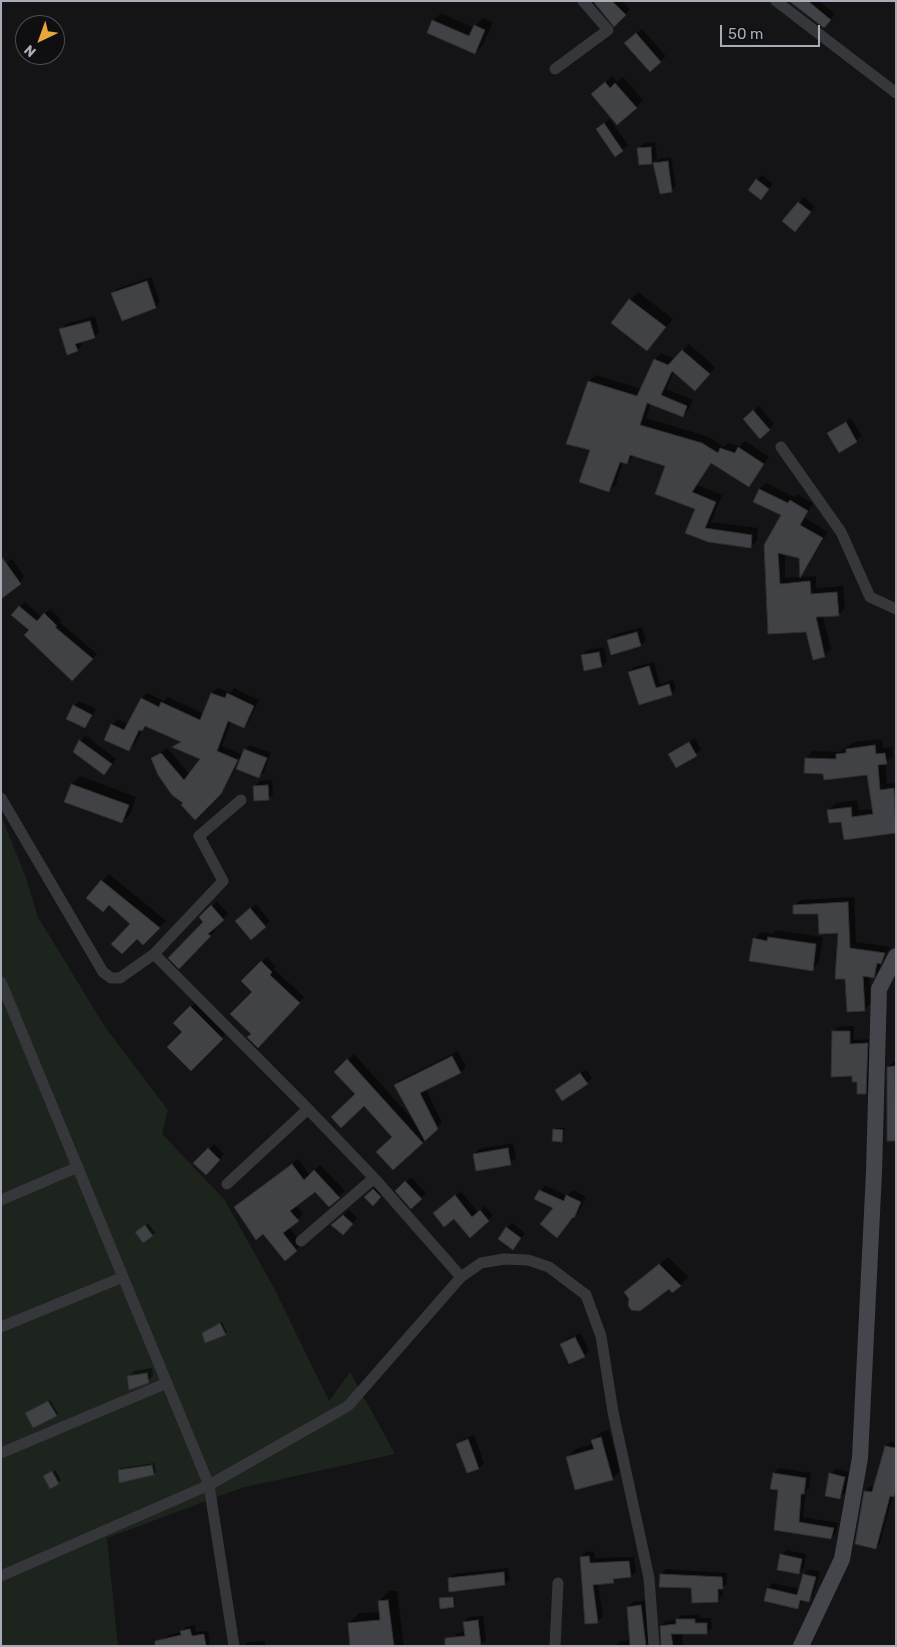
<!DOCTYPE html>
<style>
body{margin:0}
#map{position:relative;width:897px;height:1647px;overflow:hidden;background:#141416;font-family:Rubik,sans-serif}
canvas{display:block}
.frame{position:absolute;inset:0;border:2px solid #a7acb6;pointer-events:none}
.north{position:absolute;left:15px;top:15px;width:50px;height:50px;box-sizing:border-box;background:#0f0f11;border:1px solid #4c4e53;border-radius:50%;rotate:222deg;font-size:14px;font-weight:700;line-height:20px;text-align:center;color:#a7acb6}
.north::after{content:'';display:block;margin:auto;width:18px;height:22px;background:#e7a73b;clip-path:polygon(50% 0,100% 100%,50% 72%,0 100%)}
.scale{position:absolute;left:720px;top:25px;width:100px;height:22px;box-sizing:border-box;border:2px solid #a7acb6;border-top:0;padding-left:6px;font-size:15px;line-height:18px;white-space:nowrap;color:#a7acb6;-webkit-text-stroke:4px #0f0f11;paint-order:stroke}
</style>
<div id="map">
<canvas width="897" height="1647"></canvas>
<div class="frame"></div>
<div class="north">N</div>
<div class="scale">50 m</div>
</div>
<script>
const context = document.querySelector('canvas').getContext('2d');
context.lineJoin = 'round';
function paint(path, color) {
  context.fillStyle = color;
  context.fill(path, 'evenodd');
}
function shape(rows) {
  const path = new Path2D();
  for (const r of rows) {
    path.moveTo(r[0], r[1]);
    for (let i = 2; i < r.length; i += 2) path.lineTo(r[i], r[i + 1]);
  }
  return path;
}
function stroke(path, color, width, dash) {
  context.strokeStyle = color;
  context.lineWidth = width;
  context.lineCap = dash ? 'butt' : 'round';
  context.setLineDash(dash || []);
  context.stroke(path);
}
paint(shape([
 [1,815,26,878,38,917,105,1027,168,1110,162,1134,224,1199,273,1286,329,1401,350,1372,395,1454,241,1488,107,1538,118,1646,1,1646]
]), '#1d241d');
paint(shape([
 [595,1,622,1,630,9,615,25],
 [799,1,819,1,835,14,829,21],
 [441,13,474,28,483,18,493,22,483,45,475,53,433,21],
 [642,29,666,56,650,70,631,38],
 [612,76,617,82,623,77,643,100,636,107,592,94],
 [610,119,628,145,616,155,603,124],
 [655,142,657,158,652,163,639,148,644,143],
 [671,157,676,186,671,190,655,163,659,159],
 [762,175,773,184,766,193,750,189],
 [804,197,815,207,800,225,783,221],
 [151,277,160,302,156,307,112,294,117,289],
 [638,292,673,319,647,349,630,300],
 [95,316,99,332,94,337,81,341,82,345,77,350,61,330,66,324],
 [689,344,715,367,701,383,674,371,666,389,693,400,689,409,682,416,651,403,646,418,709,437,724,447,728,443,740,446,745,441,769,457,748,486,712,462,697,485,722,495,711,522,758,528,757,540,751,547,708,541,697,508,666,465,634,455,627,463,623,461,616,484,609,491,591,450,567,443,589,381,596,375,641,389,655,359,661,353,675,359],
 [759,406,774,424,760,437,750,414],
 [851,418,862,436,839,452,828,434],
 [766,483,794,497,797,494,813,504,805,518,828,532,802,575,801,557,785,554,785,578,816,576,816,588,843,586,845,608,839,614,823,616,831,649,825,656,814,658,807,630,769,633,765,546,783,515,754,501,760,489],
 [12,559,24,576,19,585,1,567],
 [25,602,42,617,50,609,61,620,59,622,97,654,72,680,30,630,20,607],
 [642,627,646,640,641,645,608,641,613,635],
 [604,647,607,661,602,666,582,656,587,650],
 [654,662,660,684,673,680,676,689,671,694,640,704,629,672,634,667],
 [218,688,230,693,234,688,259,700,249,721,244,727,231,721,222,746,243,755,246,749,246,751,268,760,264,772,259,777,236,768,226,786,195,818,152,758,167,748,190,775,202,759,174,747,181,741,147,725,142,730,135,744,129,750,112,725,118,719,129,725,142,698,147,693,164,701,168,697,204,714,212,693],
 [79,701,96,709,85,727,74,706],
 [85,735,116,759,109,769,74,751],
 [695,738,701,750,676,766,670,754],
 [882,739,883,748,892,747,893,756,885,763,887,784,896,783,896,832,842,821,829,810,836,803,857,800,859,810,873,809,868,773,824,773,806,758,813,751,840,752,854,742],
 [250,745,271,753,269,758,246,749],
 [80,776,136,797,130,814,122,822,72,784],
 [272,780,273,794,268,799,255,786,260,781],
 [109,874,166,921,143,943,131,924,109,904,88,898],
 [854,897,856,942,890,947,882,961,879,970,873,976,869,976,871,1003,865,1009,848,1010,839,931,819,913,794,906,800,900],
 [217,901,228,914,213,928,215,931,179,967,205,922,201,917],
 [256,904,270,921,265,926,242,916],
 [776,930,823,937,819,962,812,970,754,939,762,932,773,934],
 [267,957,276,967,274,969,304,997,258,1046,252,1034,254,992,243,981],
 [198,1000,228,1031,191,1070,184,1032,175,1023],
 [854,1026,854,1040,872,1039,871,1087,866,1092,853,1075,833,1032,838,1027],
 [458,1051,466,1067,461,1072,426,1089,442,1123,394,1169,393,1137,336,1072,354,1054,413,1120,395,1085,400,1080],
 [893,1062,896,1062,896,1125,888,1067],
 [586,1069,592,1078,587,1083,557,1090],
 [556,1128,565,1128,562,1141,554,1130],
 [513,1143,516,1158,510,1163,474,1154,479,1149],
 [214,1144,224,1154,206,1173,195,1163],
 [298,1159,310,1175,320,1165,345,1191,329,1205,315,1190,296,1205,303,1214,289,1227,302,1244,285,1259,242,1202],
 [411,1177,426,1193,411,1207,397,1191],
 [379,1184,385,1191,372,1204,370,1192],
 [545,1185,567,1196,573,1190,586,1197,579,1211,574,1216,536,1199],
 [461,1191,478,1213,485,1206,493,1215,488,1220,454,1217,440,1208],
 [349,1210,357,1218,343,1233,338,1220],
 [148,1223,155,1233,152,1235,139,1230],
 [512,1223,525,1233,518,1243,507,1228],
 [668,1257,688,1277,680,1285,630,1298,625,1292],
 [222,1322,227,1332,225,1334,203,1333],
 [581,1333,589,1351,584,1356,562,1344,567,1339],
 [152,1368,153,1376,148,1381,129,1376,134,1371],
 [50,1400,58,1413,56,1415,29,1411],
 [609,1430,620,1471,612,1479,568,1457,576,1449,594,1444,593,1440,601,1432],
 [474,1435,484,1463,479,1468,468,1472,458,1444,463,1439],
 [891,1441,896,1443,896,1493,893,1495,880,1543,876,1548,856,1543,866,1491,870,1486,875,1487,886,1446],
 [154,1463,156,1472,153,1474,119,1470,121,1468],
 [779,1468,811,1473,809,1488,806,1490,803,1517,838,1523,836,1533,831,1538,775,1529,779,1489,774,1473],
 [836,1469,849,1472,845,1493,839,1498,831,1474],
 [55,1470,61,1480,51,1487,47,1474],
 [787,1550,806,1554,804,1568,799,1573,782,1555],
 [594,1551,595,1558,634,1557,636,1571,631,1576,598,1583,603,1616,597,1622,581,1557,586,1552],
 [508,1568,510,1579,505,1584,449,1579,454,1574],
 [666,1569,727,1573,727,1583,722,1588,723,1595,718,1600,692,1587,661,1574],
 [809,1569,820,1572,813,1596,808,1601,803,1600,798,1608,768,1588,773,1583,800,1589,804,1574],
 [389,1591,397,1591,404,1646,351,1646,349,1623,359,1613,380,1612,379,1601],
 [454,1596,455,1604,453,1606,440,1599],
 [646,1601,654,1646,615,1646,620,1641,631,1640,628,1607,633,1602],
 [682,1615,699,1615,699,1618,711,1618,712,1628,707,1632,682,1632,683,1646,662,1646,661,1626,666,1621,676,1620],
 [483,1616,486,1640,481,1645,453,1638,458,1633,465,1632,464,1622,469,1617],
 [195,1625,196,1632,208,1631,210,1644,208,1646,165,1646,164,1640,168,1635,182,1632,186,1627],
 [265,1641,265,1646,244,1646,248,1642]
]), '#0007');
const building = shape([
 [593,1,612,1,626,15,614,27,593,1],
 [789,1,808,1,831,20,824,28,789,1],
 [432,20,469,36,474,25,485,30,475,54,427,33,432,20],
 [636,33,661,62,650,72,624,43,636,33],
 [605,82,610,88,615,83,637,108,617,125,591,94,605,82],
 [604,123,623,151,615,157,596,129,604,123],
 [651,147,652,164,639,165,637,148,651,147],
 [668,161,672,192,660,194,653,163,668,161],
 [756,179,769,189,761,200,748,190,756,179],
 [798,202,811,212,795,232,782,221,798,202],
 [147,281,156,308,122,321,111,293,147,281],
 [629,299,666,327,647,351,611,323,629,299],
 [90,321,95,338,75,344,78,351,67,355,59,329,90,321],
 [682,350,710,374,695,391,672,371,661,395,687,406,683,417,647,403,640,425,702,443,718,453,720,448,735,453,738,447,764,464,749,487,711,463,692,492,716,502,705,528,752,535,751,548,708,542,685,533,695,509,655,494,665,466,630,455,627,464,620,462,609,492,579,482,590,450,566,444,588,381,637,396,654,359,668,365,682,350],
 [753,410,770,430,760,439,743,419,753,410],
 [846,422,857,442,839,453,827,433,846,422],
 [759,489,788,503,790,500,808,511,800,525,823,538,800,578,799,558,778,553,780,584,810,581,811,594,837,592,839,616,816,617,825,657,813,660,806,632,768,634,764,545,781,515,753,502,759,489],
 [1,556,21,584,1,599,1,556],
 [19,606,37,621,44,613,57,626,55,627,93,659,72,681,24,635,29,630,11,615,19,606],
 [637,632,641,646,611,655,607,640,637,632],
 [599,652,602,667,584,671,581,655,599,652],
 [649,666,656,688,669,684,672,695,639,705,628,672,649,666],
 [211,693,225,698,227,693,254,706,244,728,228,721,217,751,238,760,221,794,195,820,181,805,183,803,172,795,158,775,151,758,161,753,184,780,200,759,172,747,181,742,145,726,142,731,139,730,129,751,104,740,111,724,124,730,141,698,159,707,161,702,200,720,211,693],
 [73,705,92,715,85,728,66,719,73,705],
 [79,740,112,764,104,775,73,752,79,740],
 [689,742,697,756,676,768,668,754,689,742],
 [875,745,876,754,885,753,887,764,878,765,880,790,894,788,896,833,844,840,841,822,829,823,827,810,851,807,852,817,873,814,867,775,824,780,823,774,804,773,805,758,836,759,836,754,846,753,846,749,875,745],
 [244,749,267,758,259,778,236,769,244,749],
 [71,784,129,805,122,823,64,802,71,784],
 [268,785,269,800,254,801,253,786,268,785],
 [101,880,160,928,143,945,137,939,122,954,111,944,130,924,109,905,103,912,86,898,101,880],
 [848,902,850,948,885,953,881,964,877,963,874,978,863,976,865,1011,847,1012,845,979,835,979,838,933,819,934,818,914,793,914,793,905,848,902],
 [211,905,224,920,208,934,211,936,179,969,168,958,203,922,199,917,211,905],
 [250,908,266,927,251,940,235,921,250,908],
 [768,937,816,944,813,971,749,961,753,938,767,941,768,937],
 [261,961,272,972,270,975,300,1003,258,1048,247,1037,251,1034,230,1014,252,992,241,981,261,961],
 [190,1006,223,1039,191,1071,167,1047,182,1032,173,1023,190,1006],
 [832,1031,850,1031,850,1044,868,1043,866,1094,857,1094,857,1082,852,1082,852,1076,831,1077,832,1031],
 [452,1056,461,1073,420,1093,438,1129,425,1141,394,1085,452,1056],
 [347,1059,423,1143,393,1170,376,1152,392,1137,364,1106,341,1128,331,1117,355,1094,334,1072,347,1059],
 [895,1066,896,1141,887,1141,887,1067,895,1066],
 [580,1073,588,1084,562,1101,555,1090,580,1073],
 [553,1129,563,1130,562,1142,552,1141,553,1129],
 [208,1148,220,1160,206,1175,193,1163,208,1148],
 [508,1148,511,1165,476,1171,473,1154,508,1148],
 [292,1164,304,1180,314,1170,340,1198,329,1207,315,1192,290,1211,299,1221,283,1233,297,1251,285,1261,263,1234,256,1240,234,1207,292,1164],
 [405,1181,422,1199,411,1209,395,1191,405,1181],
 [373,1189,381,1197,373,1206,364,1197,373,1189],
 [539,1190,564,1201,566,1195,581,1202,574,1218,573,1217,557,1238,540,1224,553,1208,534,1199,539,1190],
 [455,1195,472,1217,480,1210,489,1221,470,1238,454,1219,444,1227,433,1213,455,1195],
 [343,1215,353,1224,343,1235,331,1225,343,1215],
 [145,1225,153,1236,143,1243,135,1232,145,1225],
 [506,1227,521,1238,513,1250,498,1239,506,1227],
 [659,1264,681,1286,672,1293,669,1289,640,1311,631,1310,628,1305,629,1299,624,1292,659,1264],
 [220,1323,226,1335,205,1343,202,1333,220,1323],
 [575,1337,585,1357,569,1364,560,1344,575,1337],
 [147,1373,149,1383,129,1390,127,1376,147,1373],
 [48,1401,57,1416,33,1428,25,1413,48,1401],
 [601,1437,613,1480,575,1490,566,1457,594,1449,591,1440,601,1437],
 [468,1439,479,1469,467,1473,456,1444,468,1439],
 [885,1446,896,1448,896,1490,894,1497,890,1496,876,1549,855,1544,864,1491,872,1492,885,1446],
 [152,1465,154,1475,119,1483,118,1470,152,1465],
 [52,1471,59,1484,50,1489,43,1476,52,1471],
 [773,1473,806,1478,804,1494,801,1494,799,1522,834,1528,831,1539,774,1530,778,1490,770,1489,773,1473],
 [829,1473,845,1477,840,1499,825,1496,829,1473],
 [780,1554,802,1559,799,1574,777,1570,780,1554],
 [589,1556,590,1563,629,1561,631,1577,613,1579,614,1583,593,1585,598,1623,585,1624,580,1557,589,1556],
 [504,1572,505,1585,449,1592,448,1578,504,1572],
 [660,1574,722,1577,723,1589,718,1589,718,1602,692,1603,691,1588,659,1587,660,1574],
 [803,1574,816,1577,809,1602,800,1600,798,1609,764,1601,767,1588,797,1595,803,1574],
 [453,1597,454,1607,440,1609,439,1598,453,1597],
 [388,1600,394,1646,350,1646,348,1623,380,1620,378,1601,388,1600],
 [641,1605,646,1646,630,1646,627,1607,641,1605],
 [676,1619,695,1619,695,1623,707,1623,707,1634,671,1634,673,1646,661,1646,660,1626,676,1624,676,1619],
 [478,1620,481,1646,445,1646,445,1638,465,1636,463,1622,478,1620],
 [190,1629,192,1636,204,1634,206,1646,155,1646,155,1641,181,1635,180,1631,190,1629]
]);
paint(building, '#414246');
stroke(building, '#2f2f32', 1);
stroke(shape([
 [776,1,896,93],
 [555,69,608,30,583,1],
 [781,447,841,532,870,597,896,609],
 [1,798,103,972,111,978,120,978,154,954,308,1109,374,1178,461,1277,481,1263,504,1259,528,1260,549,1267,586,1295,601,1336,613,1412,649,1578,654,1646],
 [154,954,223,881,199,836,241,800],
 [1,982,209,1485,234,1646],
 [227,1184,308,1109],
 [1,1200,78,1167],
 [301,1241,374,1178],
 [1,1327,123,1277],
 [1,1453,167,1383],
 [1,1576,209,1485,348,1406,461,1277],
 [555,1646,558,1583]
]), '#36373b', 11);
stroke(shape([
 [801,1646,842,1559,860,1458,874,1172,879,989,896,956]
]), '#44464b', 16);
</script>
